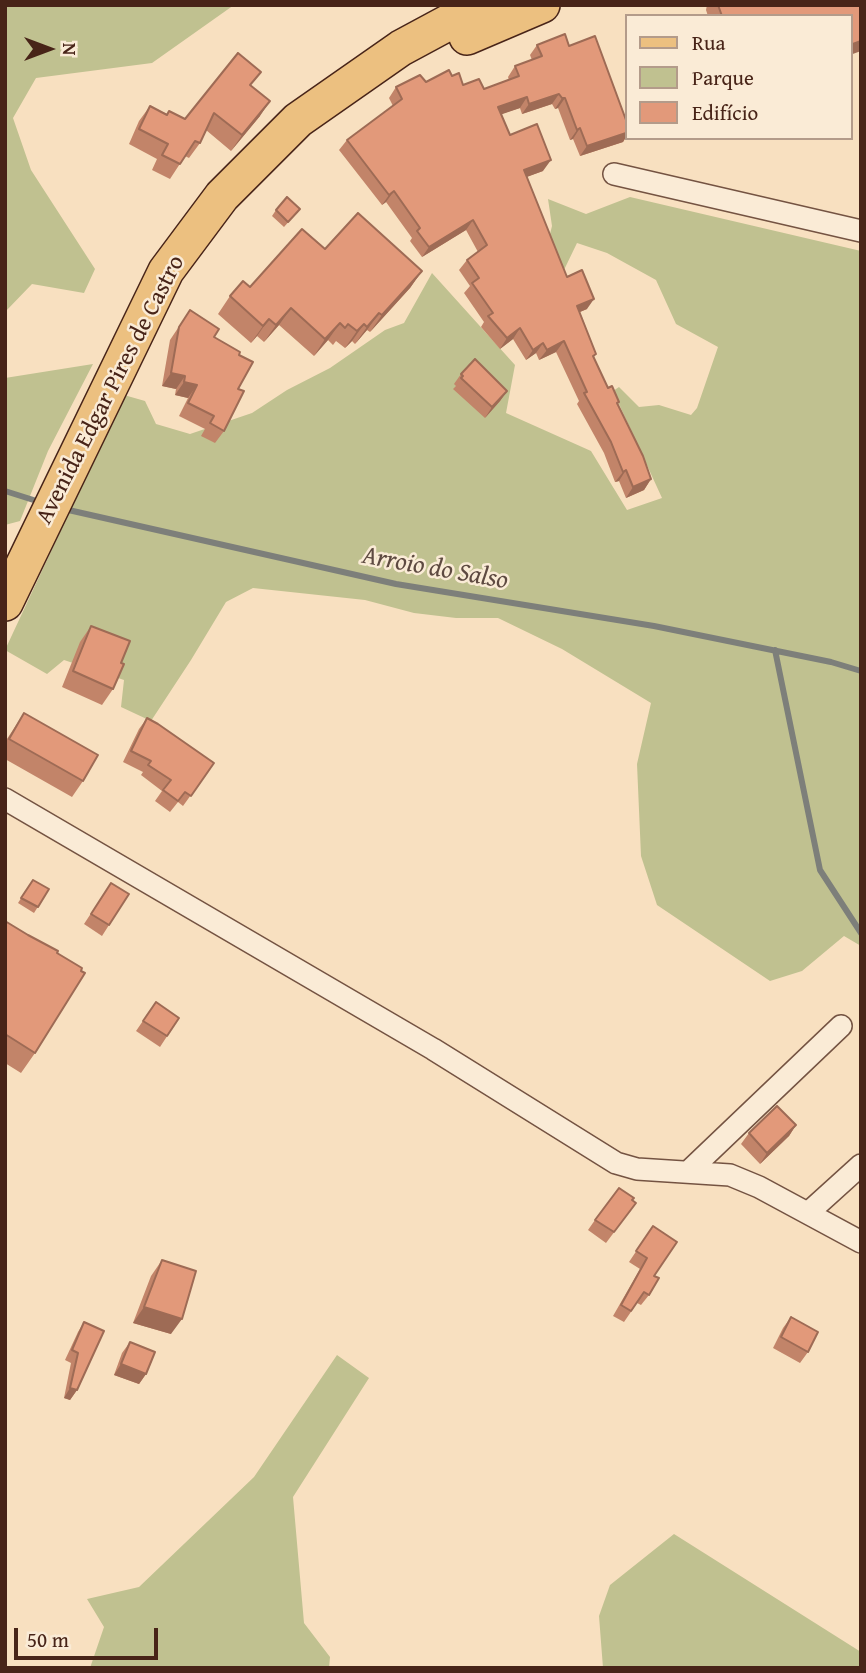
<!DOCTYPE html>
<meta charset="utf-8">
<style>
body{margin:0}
#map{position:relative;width:866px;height:1673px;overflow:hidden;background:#f8e0c0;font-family:"Gentium Book Plus",serif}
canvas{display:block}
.frame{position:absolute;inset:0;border:7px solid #482418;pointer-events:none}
.legend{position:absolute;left:625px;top:14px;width:228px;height:126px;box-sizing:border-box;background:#faebd6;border:2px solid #b39b8a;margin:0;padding:9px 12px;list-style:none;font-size:21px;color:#482418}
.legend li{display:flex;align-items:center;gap:14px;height:35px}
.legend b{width:35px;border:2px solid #b39b8a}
.north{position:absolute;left:14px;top:14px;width:70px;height:70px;-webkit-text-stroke:5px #faebd6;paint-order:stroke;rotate:90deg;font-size:19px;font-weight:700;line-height:28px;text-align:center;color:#482418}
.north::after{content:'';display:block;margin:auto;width:24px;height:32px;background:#482418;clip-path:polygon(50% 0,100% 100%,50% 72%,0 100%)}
.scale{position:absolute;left:14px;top:1628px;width:144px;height:32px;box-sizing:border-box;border:4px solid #482418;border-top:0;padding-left:9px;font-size:21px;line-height:24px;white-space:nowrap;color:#482418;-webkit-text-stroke:5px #faebd6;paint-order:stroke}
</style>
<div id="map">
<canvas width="866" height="1673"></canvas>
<div class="frame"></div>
<ul class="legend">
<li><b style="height:9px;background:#ecc080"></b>Rua</li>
<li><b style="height:19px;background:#c0c190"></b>Parque</li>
<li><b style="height:19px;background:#e2997a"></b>Edifício</li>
</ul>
<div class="north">N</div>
<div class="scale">50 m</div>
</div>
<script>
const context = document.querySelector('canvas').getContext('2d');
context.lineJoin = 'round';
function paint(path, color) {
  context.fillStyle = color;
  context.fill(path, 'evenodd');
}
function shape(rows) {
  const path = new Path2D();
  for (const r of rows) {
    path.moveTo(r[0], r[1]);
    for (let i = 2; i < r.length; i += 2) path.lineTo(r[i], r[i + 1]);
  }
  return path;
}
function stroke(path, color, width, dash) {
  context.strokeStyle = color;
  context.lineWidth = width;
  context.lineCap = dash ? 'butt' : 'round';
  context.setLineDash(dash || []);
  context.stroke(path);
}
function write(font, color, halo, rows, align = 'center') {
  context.font = font + ' "Gentium Book Plus",serif';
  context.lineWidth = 5;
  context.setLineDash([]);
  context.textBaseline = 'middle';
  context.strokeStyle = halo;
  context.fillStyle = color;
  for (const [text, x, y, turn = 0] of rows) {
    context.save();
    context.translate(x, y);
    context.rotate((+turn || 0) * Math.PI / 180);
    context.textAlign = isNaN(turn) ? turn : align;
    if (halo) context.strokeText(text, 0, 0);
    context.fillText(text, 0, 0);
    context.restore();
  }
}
paint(shape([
 [5,5,234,5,152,63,36,78,13,118,31,170,95,269,84,293,32,284,5,312],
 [630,197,861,251,861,946,844,936,802,971,770,981,657,905,641,856,637,764,651,703,562,649,498,618,456,618,414,613,365,600,253,588,226,602,191,660,151,721,121,707,124,680,64,660,47,674,5,650,124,395,145,401,156,424,190,434,252,413,287,390,330,368,385,330,404,323,432,273,515,365,506,413,591,451,627,510,662,498,613,391,619,387,639,407,659,405,691,415,697,408,718,347,676,324,656,280,607,253,577,243,563,272,548,242,552,226,548,199,586,214],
 [93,364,48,451,20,521,5,525,5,378],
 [337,1355,369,1378,293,1497,304,1623,330,1657,329,1668,90,1668,104,1627,87,1599,139,1587,254,1477],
 [674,1534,861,1652,861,1668,603,1668,599,1616,610,1585]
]), '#c0c190');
stroke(shape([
 [5,491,43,503],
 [64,509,396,584,654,626,831,662,861,671],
 [775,650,820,870,861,933]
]), '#7d7f7a', 6);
const minor = shape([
 [614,174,861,231],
 [5,799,433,1049,616,1163,637,1169,730,1175,759,1187,861,1242],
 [688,1172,841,1026],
 [808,1213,861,1165]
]);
const primary = shape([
 [467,37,542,5],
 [5,603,166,271,222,196,298,120,401,48,453,20,489,5]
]);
stroke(minor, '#745342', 24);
stroke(primary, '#482418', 38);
stroke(minor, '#faebd6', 21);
stroke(primary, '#ecc080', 35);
paint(shape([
 [707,5,861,5,850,16,708,16,706,10],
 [537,45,569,46,626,120,626,137,623,142,580,156,573,139,570,140,558,108,555,109,552,104,522,114,520,108,501,114,510,135,543,171,526,177,567,277,587,309,580,312,596,354,594,357,608,388,619,402,617,404,651,479,644,490,626,498,619,481,615,482,604,453,577,404,579,401,556,352,539,360,536,353,526,360,513,339,500,349,481,327,484,322,464,293,470,286,459,270,467,260,478,252,466,230,422,257,410,241,412,238,386,202,382,205,339,150,347,140,393,106,389,98,396,87,452,76,463,85,484,89,509,80,508,77,515,66,532,60,530,55],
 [251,85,260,116,231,151,206,130,200,143,189,158,185,156,170,179,152,170,157,159,129,144,139,121,150,106,167,114,169,111,185,119],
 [300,209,284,227,272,216,276,210],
 [325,249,422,271,410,288,370,332,367,330,355,344,352,341,345,348,336,341,333,345,328,340,314,356,279,325,264,342,257,336,251,343,218,314,230,296,250,287],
 [190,310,214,337,239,355,238,389,224,431,215,443,201,436,205,429,179,416,188,398,175,395,176,389,162,386,170,340],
 [461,374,507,391,500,401,485,418,453,389,456,386,454,384],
 [91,626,121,663,113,689,102,705,62,687,80,642],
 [24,713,83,781,72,797,5,759,5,742],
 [147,718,214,763,183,806,178,802,170,812,155,801,162,791,141,775,143,772,123,762,139,729],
 [33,880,49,889,34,913,18,903],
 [111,883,109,925,102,936,84,924],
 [5,921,57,953,35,1053,21,1073,5,1063],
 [156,1002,179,1018,160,1047,136,1031],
 [796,1125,789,1136,760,1164,741,1144,749,1133],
 [632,1200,636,1203,606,1243,588,1230,595,1220],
 [653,1226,654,1276,649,1295,641,1305,637,1303,624,1322,613,1316,640,1269,629,1262],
 [162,1260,171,1334,133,1323,151,1276],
 [791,1317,808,1352,800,1363,773,1348,783,1328],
 [84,1322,77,1390,70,1400,64,1398,71,1363,65,1360,78,1332],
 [130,1342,146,1374,139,1384,114,1375,122,1353]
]), '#c28469');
paint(shape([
 [861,41,861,51,850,55,850,45],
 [559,94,552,104,522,114,529,104],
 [527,97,520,108,491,118,498,107],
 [562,98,565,98,558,108,555,109],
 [270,101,260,116,231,151,242,135],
 [580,128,573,139,570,140,577,130],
 [626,133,626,137,623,142,580,156,587,146],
 [551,160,543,171,516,181,524,170],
 [394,191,386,202,382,205,389,195],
 [473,220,466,230,422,257,429,247],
 [422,271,410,288,370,332,382,315],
 [594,299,587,309,570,316,577,306],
 [291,308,279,325,264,342,276,325],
 [379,313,367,330,355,344,367,327],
 [269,319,257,336,251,343,263,326],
 [340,323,328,340,314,356,325,339],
 [364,324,352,341,345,348,357,331],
 [520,328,513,339,500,349,507,338],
 [564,341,556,352,539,360,547,350],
 [543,343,536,353,526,360,533,350],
 [171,373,185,376,176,389,162,386],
 [184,382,197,385,188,398,175,395],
 [507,391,500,401,485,418,492,407],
 [626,470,619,481,615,482,623,472],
 [651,479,644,490,626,498,633,487],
 [796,1125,789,1136,760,1164,767,1153],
 [144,1307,182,1319,171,1334,133,1323],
 [121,1364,146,1374,139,1384,114,1375],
 [70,1388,77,1390,70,1400,64,1398]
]), '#9e6b55');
const building = shape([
 [718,5,861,5,861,41,850,45,850,16,722,16,718,5],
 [565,34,569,46,595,36,626,120,626,133,587,146,580,128,577,130,565,98,562,98,559,94,529,104,527,97,498,107,510,135,537,124,551,160,524,170,567,277,582,270,594,299,577,306,596,354,593,356,608,388,612,386,619,402,617,403,643,456,651,479,633,487,626,470,623,472,611,442,584,393,587,392,564,341,547,350,543,343,533,350,520,328,507,338,488,316,493,313,472,283,479,278,467,260,487,245,473,220,429,247,417,231,420,228,394,191,389,195,347,140,402,99,396,87,420,75,426,82,449,70,452,76,459,73,463,85,479,79,484,89,519,76,515,66,542,56,537,45,565,34],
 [238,53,261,72,250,85,270,101,242,135,214,113,200,143,195,141,180,164,162,155,168,144,139,129,150,106,167,115,169,111,185,119,238,53],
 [287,197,300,209,288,222,276,210,287,197],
 [358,213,422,271,382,315,379,313,367,327,364,324,357,331,348,324,345,328,340,323,325,339,291,308,276,325,269,319,263,326,230,296,243,281,250,287,302,229,325,249,358,213],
 [190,310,219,329,214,337,240,352,239,355,253,362,238,389,244,391,224,431,210,423,214,416,188,403,197,385,184,382,185,376,171,373,179,327,190,310],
 [475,359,507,391,492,407,461,378,463,376,461,374,475,359],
 [91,626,130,641,121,663,124,664,113,689,73,671,91,626],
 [24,713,98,755,83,781,9,739,24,713],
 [147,718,158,724,214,763,191,796,185,792,178,801,163,790,171,780,148,765,151,761,131,751,147,718],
 [33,880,49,889,38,907,21,898,33,880],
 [111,883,129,894,109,925,91,914,111,883],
 [5,921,28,935,58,951,57,953,82,968,81,971,85,973,35,1053,5,1034,5,921],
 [156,1002,179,1018,167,1036,143,1021,156,1002],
 [777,1106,796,1125,767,1153,749,1133,777,1106],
 [619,1188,634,1198,632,1200,636,1203,614,1232,595,1220,619,1188],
 [653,1226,677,1242,654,1276,659,1278,649,1295,644,1292,631,1311,621,1305,647,1258,636,1251,653,1226],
 [162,1260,196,1271,182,1319,144,1307,162,1260],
 [791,1317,818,1332,808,1352,781,1337,791,1317],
 [84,1322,104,1331,77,1390,70,1388,78,1353,72,1350,84,1322],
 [130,1342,155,1352,146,1374,121,1364,130,1342]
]);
paint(building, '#e2997a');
stroke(building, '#9e6b55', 2);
write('24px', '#482418', '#faebd6', [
 ["Avenida Edgar Pires de Castro",111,390,-63]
]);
write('italic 26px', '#5e4a41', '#faebd6', [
 ["Arroio do Salso",435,569,10]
]);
</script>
